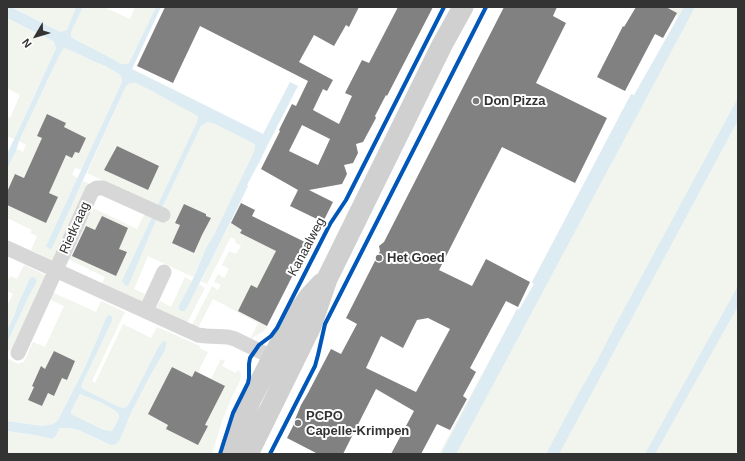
<!DOCTYPE html>
<style>
body{margin:0}
#map{position:relative;width:745px;height:461px;overflow:hidden;background:#fff;font-family:Arial,sans-serif}
canvas{display:block}
.frame{position:absolute;inset:0;border:8px solid #333;pointer-events:none}
.north{position:absolute;left:16px;top:16px;width:40px;height:40px;-webkit-text-stroke:3px #fff;paint-order:stroke;rotate:232deg;font-size:11px;font-weight:700;line-height:16px;text-align:center;color:#333}
.north::after{content:'';display:block;margin:auto;width:14px;height:18px;background:#333;clip-path:polygon(50% 0,100% 100%,50% 72%,0 100%)}
</style>
<div id="map">
<canvas width="745" height="461"></canvas>
<div class="frame"></div>
<div class="north">N</div>
</div>
<script>
const context = document.querySelector('canvas').getContext('2d');
context.lineJoin = 'round';
function paint(path, color) {
  context.fillStyle = color;
  context.fill(path, 'evenodd');
}
function shape(rows) {
  const path = new Path2D();
  for (const r of rows) {
    path.moveTo(r[0], r[1]);
    for (let i = 2; i < r.length; i += 2) path.lineTo(r[i], r[i + 1]);
  }
  return path;
}
function stroke(path, color, width, dash) {
  context.strokeStyle = color;
  context.lineWidth = width;
  context.lineCap = dash ? 'butt' : 'round';
  context.setLineDash(dash || []);
  context.stroke(path);
}
function write(font, color, halo, rows, align = 'center') {
  context.font = font + ' Arial,sans-serif';
  context.lineWidth = 4;
  context.setLineDash([]);
  context.textBaseline = 'middle';
  context.strokeStyle = halo;
  context.fillStyle = color;
  for (const [text, x, y, turn = 0] of rows) {
    context.save();
    context.translate(x, y);
    context.rotate((+turn || 0) * Math.PI / 180);
    context.textAlign = isNaN(turn) ? turn : align;
    if (halo) context.strokeText(text, 0, 0);
    context.fillText(text, 0, 0);
    context.restore();
  }
}
paint(shape([
 [11,7,76,7,67,30,60,32],
 [83,7,107,7,106,8,108,9,128,18,130,19,135,7,156,7,130,61,128,64,121,64,109,57,74,39,71,37,71,32],
 [660,7,738,7,738,448,735,454,439,454,517,309,519,310,534,284,532,282,678,17],
 [7,18,51,40,54,42,56,48,14,139,7,136,7,117,10,118,20,95,7,88],
 [64,48,66,48,72,51,95,62,105,66,119,74,122,78,122,82,82,170,75,168,72,175,78,178,46,246,62,223,83,181,88,183,89,188,54,261,31,250,37,236,30,233,32,230,7,218,7,205,46,223,58,197,44,190,45,187,16,174,7,192,7,169,17,149,23,152,26,145,19,141,59,56],
 [48,114,66,123,64,127,86,138,79,153,75,152,72,158,53,149,55,144,37,136],
 [130,83,136,83,150,90,196,114,198,117,197,122,158,206,87,173,126,86],
 [116,146,120,148,148,188,147,190,105,170],
 [208,122,215,124,245,139,254,144,255,148,255,152,214,235,206,248,193,277,148,256,134,289,145,294,142,302,102,283,105,277,68,259,93,208,137,229,145,213,153,217,123,281,127,286,128,285,153,227,201,126],
 [184,204,206,214,206,216,210,218,194,253,172,243,180,225,175,222],
 [114,246,127,253,116,276,86,262],
 [242,200,243,200,231,223,242,230,240,233,299,263,298,265,275,253,257,288,251,285,238,311,267,326,263,332,255,336,251,340,250,340,258,323,213,299,198,328,192,325,212,286,218,290,221,285,214,282,218,274,224,278,229,269,222,265,229,251,236,254,241,246,235,242,236,240,231,237,207,284,201,281],
 [24,265,48,276,15,346,9,351,7,349,7,343,29,296,37,281,34,278,32,277,30,278,18,304,15,314,7,330,7,306,13,294,7,291,7,278,9,279,10,276,17,279],
 [185,277,192,281,187,308,199,284,205,288,187,323,156,309,160,301,171,307],
 [52,292,96,312,101,301,125,312,92,381,95,383,123,324,151,338,157,327,200,346,199,348,208,352,198,372,195,371,192,377,172,367,148,414,168,425,166,429,198,445,208,426,205,425,225,386,211,379,221,359,225,361,222,366,236,373,237,370,241,372,240,381,231,399,222,421,212,454,7,454,7,431,34,435,52,439,56,436,58,429,59,428,70,428,78,430,104,442,128,421,132,411,151,374,166,346,166,342,162,342,159,346,129,404,125,408,119,407,83,389,81,386,112,321,107,316,85,367,58,420,53,424,43,426,7,421,7,358,18,364,24,362,33,342,45,347,64,306,49,299],
 [54,351,75,361,67,380,62,378,54,396,48,393,42,406,28,400,34,387,32,385,40,367,45,369],
 [80,394,100,402,116,411,119,415,119,418,112,431,109,431,96,426,71,414,71,412,75,403]
]), '#f1f5ed');
paint(shape([
 [7,7,11,7,60,32,67,30,76,7,83,7,71,32,71,37,74,39,109,57,121,64,128,64,130,61,156,7,161,7,132,69,263,134,290,82,298,86,262,156,262,157,247,185,248,186,209,265,205,272,187,308,184,311,181,311,178,308,179,306,192,281,206,248,214,235,254,152,255,146,254,144,245,139,215,124,208,122,201,126,153,227,129,284,127,286,125,285,122,281,197,122,198,117,196,115,150,90,136,83,130,83,126,86,52,248,51,249,48,248,46,246,122,82,122,78,119,74,105,66,95,62,72,51,64,48,59,56,19,141,16,151,7,169,7,154,31,103,56,48,54,42,51,40,7,18],
 [684,7,695,7,456,454,441,454,517,309,519,310,534,284,532,282,631,94,634,95],
 [738,98,738,120,559,454,546,454,576,398,596,363,616,324],
 [32,277,35,278,37,281,29,296,7,343,7,330,15,314,18,304,30,278],
 [738,286,738,306,655,454,645,454],
 [109,315,112,316,112,321,81,386,83,389,119,407,125,408,129,404,159,346,163,341,166,342,166,344,165,350,151,374,132,411,119,441,116,444,111,445,78,430,70,428,59,428,56,436,52,439,34,435,7,431,7,421,43,426,53,424,58,420,85,367,107,316],
 [80,394,100,402,116,411,119,415,119,418,112,431,109,431,102,429,71,414,71,412,75,403]
]), '#ddebf3');
paint(shape([
 [165,7,359,7,349,27,346,25,334,46,314,35,299,62,333,80,327,91,323,89,313,110,339,124,352,96,345,93,362,60,369,63,398,7,433,7,387,96,386,95,375,116,376,118,363,142,356,144,358,153,353,163,344,165,347,174,342,184,309,190,333,202,323,222,290,206,298,190,261,169,280,131,279,130,292,104,296,106,308,81,200,26,173,83,137,66],
 [302,125,330,139,318,165,289,151],
 [504,7,557,7,553,16,566,23,536,83,607,118,575,183,502,147,478,193,439,270,472,286,486,259,530,282,518,307,506,301,470,368,476,372,463,396,467,399,450,430,437,424,421,454,391,454,414,411,376,389,343,454,318,454,287,438,295,422,294,422,301,405,308,393,331,349,341,354,357,324,346,318,380,251,379,246,384,242],
 [428,318,450,329,416,392,366,368,381,336,403,348,417,320],
 [636,7,666,7,677,13,663,38,655,34,625,91,597,77,623,26,624,27],
 [47,114,66,123,64,127,86,138,79,153,75,152,72,158,66,155,49,193,58,197,46,223,7,205,7,192,15,174,24,178,42,138,37,136],
 [117,146,159,166,148,190,104,170],
 [241,203,255,210,252,216,311,245,301,264,299,263,267,326,238,311,251,285,257,288,276,251,240,233,242,230,231,223],
 [184,204,206,214,206,216,211,218,202,235,194,253,172,243,180,225,175,223],
 [102,216,128,228,119,249,127,252,116,276,72,256,86,226,95,230],
 [54,351,75,361,67,380,62,378,54,396,48,393,42,406,28,400,34,387,32,386,41,366,45,369],
 [172,367,192,377,195,371,225,386,205,425,208,426,198,445,166,429,168,425,148,414]
]), '#818181');
stroke(shape([
 [7,248,198,335,206,336,228,337,235,339,282,362],
 [146,311,164,272],
 [18,353,92,191,97,188,103,188,163,215]
]), '#d7d7d7', 15);
stroke(shape([
 [230,454,231,447,251,399,290,324,309,297,322,283],
 [248,454,311,326,327,279,442,45,463,7]
]), '#d0d0d0', 21);
stroke(shape([
 [220,454,233,413,248,383,249,378,249,364,250,358,259,345,271,336,277,328,330,224,346,200,444,7],
 [270,454,315,366,318,355,325,324,486,7]
]), '#0057b8', 4);
for (const [x, y, r, color] of [
 [476,101,4,"#7a7a7a"],
 [379,258,4,"#7a7a7a"],
 [298,423,4,"#7a7a7a"]
]) {
  const dot = new Path2D();
  dot.arc(x, y, r, 0, 2 * Math.PI);
  context.fillStyle = color;
  context.fill(dot);
  stroke(dot, '#fff', 1.5);
}
write('bold 13px', '#333', '#fff', [
 ["Don Pizza",484,101],
 ["Het Goed",387,258],
 ["PCPO",306,416],
 ["Capelle-Krimpen",306,431]
], 'left');
write('13px', '#333', '#fff', [
 ["Rietkraag",75,228,-66],
 ["Kanaalweg",307,247,-62]
]);
</script>
